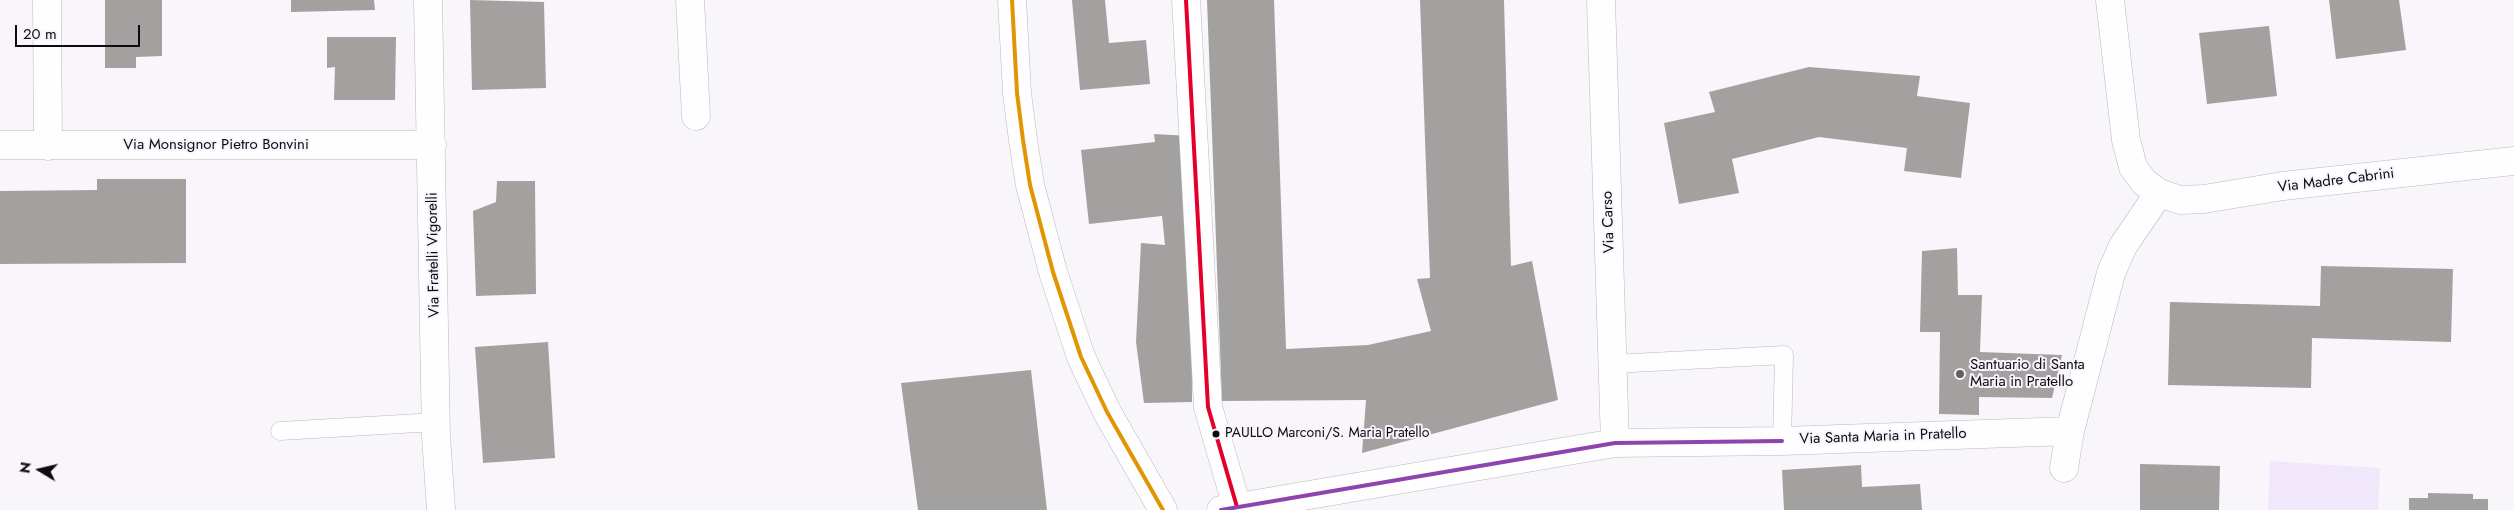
<!DOCTYPE html>
<style>
body{margin:0}
#map{position:relative;width:2514px;height:510px;overflow:hidden;background:#f8f6fa;font-family:Jost,sans-serif}
canvas{display:block}
.north{position:absolute;left:15px;top:445px;width:50px;height:50px;-webkit-text-stroke:4px #f8f4fc;paint-order:stroke;rotate:279deg;font-size:14px;font-weight:700;line-height:20px;text-align:center;color:#0e0a11}
.north::after{content:'';display:block;margin:auto;width:18px;height:22px;background:#0e0a11;clip-path:polygon(50% 0,100% 100%,50% 72%,0 100%)}
.scale{position:absolute;left:15px;top:25px;width:125px;height:22px;box-sizing:border-box;border:2px solid #0e0a11;border-top:0;padding-left:6px;font-size:15px;line-height:18px;white-space:nowrap;color:#0e0a11;-webkit-text-stroke:4px #f8f4fc;paint-order:stroke}
</style>
<div id="map">
<canvas width="2514" height="510"></canvas>
<div class="north">N</div>
<div class="scale">20 m</div>
</div>
<script>
const context = document.querySelector('canvas').getContext('2d');
context.lineJoin = 'round';
function paint(path, color) {
  context.fillStyle = color;
  context.fill(path, 'evenodd');
}
function shape(rows) {
  const path = new Path2D();
  for (const r of rows) {
    path.moveTo(r[0], r[1]);
    for (let i = 2; i < r.length; i += 2) path.lineTo(r[i], r[i + 1]);
  }
  return path;
}
function stroke(path, color, width, dash) {
  context.strokeStyle = color;
  context.lineWidth = width;
  context.lineCap = dash ? 'butt' : 'round';
  context.setLineDash(dash || []);
  context.stroke(path);
}
function write(font, color, halo, rows, align = 'center') {
  context.font = font + ' Jost,sans-serif';
  context.lineWidth = 4;
  context.setLineDash([]);
  context.textBaseline = 'middle';
  context.strokeStyle = halo;
  context.fillStyle = color;
  for (const [text, x, y, turn = 0] of rows) {
    context.save();
    context.translate(x, y);
    context.rotate((+turn || 0) * Math.PI / 180);
    context.textAlign = isNaN(turn) ? turn : align;
    if (halo) context.strokeText(text, 0, 0);
    context.fillText(text, 0, 0);
    context.restore();
  }
}
paint(shape([
 [2270,461,2380,468,2378,510,2268,510]
]), '#f1e7fb');
paint(shape([
 [105,0,162,0,162,56,136,57,136,68,105,68],
 [291,0,374,0,375,10,291,12],
 [470,0,544,2,546,88,472,90],
 [1072,0,1105,0,1109,43,1146,40,1150,84,1080,90],
 [1207,0,1274,0,1286,349,1368,345,1431,331,1417,279,1430,278,1420,0,1504,0,1511,266,1532,261,1558,400,1362,453,1366,400,1222,401],
 [2329,0,2399,0,2406,50,2336,59],
 [2269,26,2277,96,2207,104,2199,33],
 [327,37,396,37,395,100,334,100,335,67,327,68],
 [1809,67,1920,76,1917,96,1970,103,1961,178,1904,171,1907,148,1819,137,1732,159,1739,193,1679,204,1664,123,1715,112,1709,92],
 [1154,134,1191,136,1192,402,1144,403,1136,342,1141,243,1165,245,1162,216,1089,224,1081,150,1155,142],
 [97,179,186,179,186,263,0,264,0,191,97,190],
 [497,181,535,181,536,294,476,296,473,211,496,202],
 [1957,248,1958,295,1982,295,1980,352,2062,355,2052,398,1979,397,1979,415,1939,414,1940,332,1920,332,1922,251],
 [2321,266,2453,269,2451,342,2312,338,2311,388,2168,385,2170,302,2320,306],
 [548,342,555,458,483,463,475,347],
 [1031,370,1047,510,918,510,901,383],
 [2140,464,2220,466,2219,510,2140,510],
 [1861,465,1862,487,1920,484,1922,510,1784,510,1782,470],
 [2428,493,2473,494,2473,499,2488,499,2488,510,2409,510,2409,498,2428,498]
]), '#a3a19f');
const lane = shape([
 [1613,364,1784,355,1782,441],
 [280,431,436,422]
]);
const street = shape([
 [47,0,48,146],
 [428,0,436,436,441,510],
 [690,0,696,116],
 [1186,0,1208,407,1237,507],
 [1601,0,1615,443],
 [2110,0,2126,140,2133,167,2144,182,2159,193,2180,200,2204,199,2283,186,2514,161],
 [0,145,432,145],
 [2064,468,2070,431,2111,273,2123,246,2159,193],
 [1221,510,1615,443,1782,441,2070,431]
]);
const secondary = shape([
 [1012,0,1017,93,1023,140,1030,185,1053,272,1081,357,1107,412,1163,510]
]);
stroke(lane, '#bbb8be', 19);
stroke(street, '#bbb8be', 29);
stroke(secondary, '#bbb8be', 29);
stroke(lane, '#fefefe', 18);
stroke(street, '#fefefe', 28);
stroke(secondary, '#fefefe', 28);
stroke(shape([
 [1012,0,1017,93,1023,140,1030,185,1053,272,1081,357,1107,412,1163,510]
]), '#e09602', 4);
stroke(shape([
 [1186,0,1208,407,1237,507]
]), '#e4002b', 4);
stroke(shape([
 [1221,510,1615,443,1782,441]
]), '#8e44ad', 4);
for (const [x, y, r, color] of [
 [1960,374,5,"#605d63"],
 [1216,434,4.5,"#0e0a11"]
]) {
  const dot = new Path2D();
  dot.arc(x, y, r, 0, 2 * Math.PI);
  context.fillStyle = color;
  context.fill(dot);
  stroke(dot, '#f8f4fc', 2);
}
write('14px', '#0e0a11', '#f8f4fc', [
 ["PAULLO Marconi/S. Maria Pratello",1225,434]
], 'left');
write('15px', '#0e0a11', '#f8f4fc', [
 ["Via Monsignor Pietro Bonvini",216,145],
 ["Via Madre Cabrini",2336,181,-7],
 ["Via Carso",1609,222,-92],
 ["Via Fratelli Vigorelli",434,255,-91],
 ["Via Santa Maria in Pratello",1883,437,-2]
]);
write('15px', '#0e0a11', '#f8f4fc', [
 ["Santuario di Santa",1970,365],
 ["Maria in Pratello",1970,382]
], 'left');
</script>
